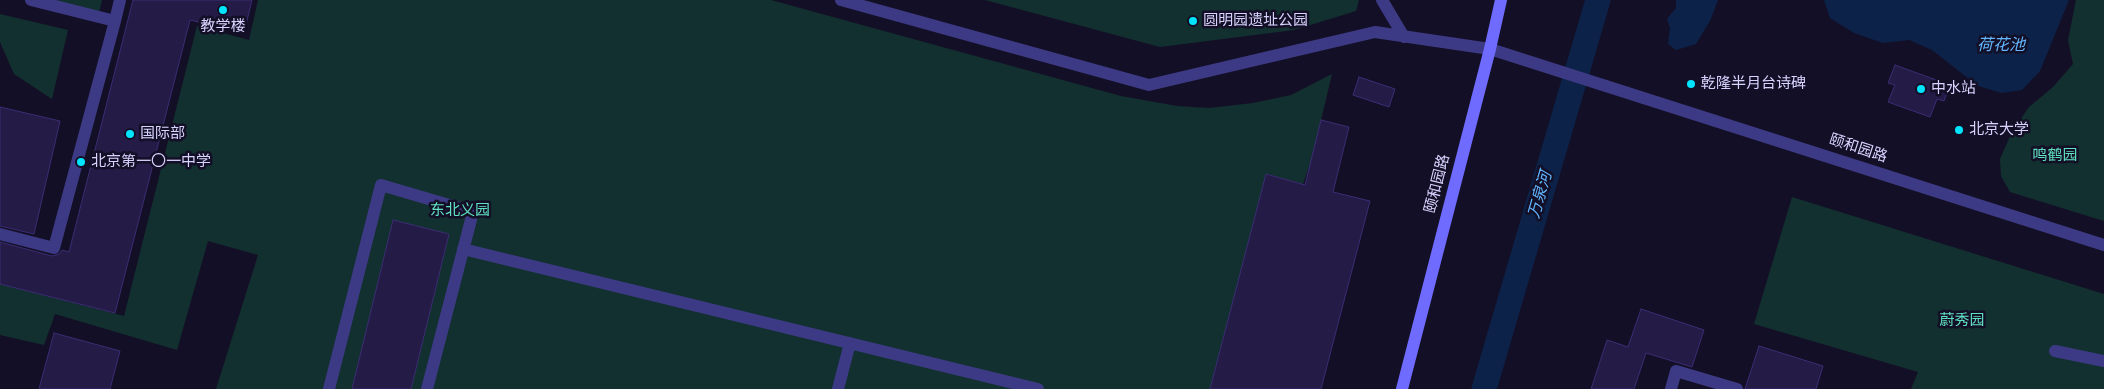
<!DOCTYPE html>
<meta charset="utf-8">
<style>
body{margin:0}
canvas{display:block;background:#130f26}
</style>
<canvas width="2104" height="389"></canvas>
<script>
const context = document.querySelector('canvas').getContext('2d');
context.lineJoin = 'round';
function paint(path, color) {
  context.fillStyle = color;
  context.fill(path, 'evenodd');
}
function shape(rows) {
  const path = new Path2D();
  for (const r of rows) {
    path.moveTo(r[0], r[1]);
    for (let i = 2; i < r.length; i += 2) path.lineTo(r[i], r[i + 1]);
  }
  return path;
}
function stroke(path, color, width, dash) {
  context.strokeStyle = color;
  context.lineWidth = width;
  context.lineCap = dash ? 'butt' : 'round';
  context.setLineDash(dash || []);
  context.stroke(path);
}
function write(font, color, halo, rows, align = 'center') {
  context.font = font + ' "Titillium Web","Noto Sans SC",sans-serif';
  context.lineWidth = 5;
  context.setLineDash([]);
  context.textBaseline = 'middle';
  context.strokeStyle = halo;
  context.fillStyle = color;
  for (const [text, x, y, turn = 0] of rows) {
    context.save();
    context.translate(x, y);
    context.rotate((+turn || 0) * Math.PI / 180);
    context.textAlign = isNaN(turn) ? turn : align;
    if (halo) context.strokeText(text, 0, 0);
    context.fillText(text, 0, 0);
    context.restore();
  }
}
paint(shape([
 [31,0,102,0,98,17],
 [258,0,771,0,1121,96,1177,106,1209,108,1253,103,1291,95,1332,74,1312,158,1303,184,1267,174,1210,389,216,389,258,255,208,241,177,350,55,314,44,345,0,335,0,284,124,316,197,26,249,40],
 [985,0,1359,0,1356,11,1294,30,1160,47],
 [2076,0,2104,0,2104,221,2010,192,2001,176,2000,159,2012,132,2029,107,2053,87,2073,64,2068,40],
 [0,14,68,30,52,99,14,74,0,42],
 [1792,197,2104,294,2104,389,1911,389,1918,372,1754,324]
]), '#12302f');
paint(shape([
 [1676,0,1718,0,1710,21,1696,44,1676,50,1668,44,1670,28,1667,19,1676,8],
 [1824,0,2069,0,2040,71,2022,90,2002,93,1978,86,1932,50,1909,40,1883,43,1854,33,1830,18]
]), '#0c2248');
stroke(shape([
 [1484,389,1598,0]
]), '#0c2248', 25);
const building = shape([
 [133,0,252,0,244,33,190,20,115,313,0,284,0,242,52,256,59,254,62,250,69,252,133,0],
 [1895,65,1950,85,1944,101,1937,99,1930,117,1888,102,1895,85,1888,83,1895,65],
 [1359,77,1395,89,1389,107,1353,95,1359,77],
 [0,107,60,121,34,234,0,226,0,107],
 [1321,120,1349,127,1333,192,1370,201,1321,389,1210,389,1266,174,1305,185,1321,120],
 [393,220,449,234,411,389,352,389,393,220],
 [1641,309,1704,330,1692,367,1646,353,1634,389,1591,389,1607,340,1628,347,1641,309],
 [54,333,120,351,110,389,39,389,54,333],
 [1759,346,1823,366,1816,389,1745,389,1759,346]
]);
paint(building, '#241b47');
stroke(building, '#3b2d73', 1);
stroke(shape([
 [31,0,115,21,120,0],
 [841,0,1149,85,1375,32,1490,49],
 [1382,0,1404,37],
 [0,234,54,248,115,21],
 [463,249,1038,389],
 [2055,351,2104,361],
 [329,389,381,185,473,212,427,389],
 [838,389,850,343],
 [1671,389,1676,371,1737,389]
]), '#3d3a85', 12);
stroke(shape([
 [1490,49,2104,245]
]), '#3d3a85', 12);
stroke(shape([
 [1402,389,1490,49,1501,0]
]), '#6f6bff', 12);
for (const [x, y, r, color] of [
 [223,10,5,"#00e5ff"],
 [1193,21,5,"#00e5ff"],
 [1691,84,5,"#00e5ff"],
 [1921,89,5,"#00e5ff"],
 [1959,130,5,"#00e5ff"],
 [130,134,5,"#00e5ff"],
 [81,162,5,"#00e5ff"]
]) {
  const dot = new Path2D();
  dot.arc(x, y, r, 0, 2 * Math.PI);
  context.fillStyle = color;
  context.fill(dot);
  stroke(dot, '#130f26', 2);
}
write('15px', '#d9d4ff', '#130f26', [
 ["圆明园遗址公园",1203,21],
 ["教学楼",223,27,"center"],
 ["乾隆半月台诗碑",1701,84],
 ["中水站",1931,89],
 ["北京大学",1969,130],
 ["国际部",140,134],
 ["北京第一〇一中学",91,162]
], 'left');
write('15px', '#d9d4ff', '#130f26', [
 ["颐和园路",1858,149,18],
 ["颐和园路",1438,184,-76]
]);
write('15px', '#5fe0c0', '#130f26', [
 ["鸣鹤园",2055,156],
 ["东北义园",460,211],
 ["蔚秀园",1962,321]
]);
write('italic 16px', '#62b6ff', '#130f26', [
 ["荷花池",2001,46],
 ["万泉河",1541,195,-74]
]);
</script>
